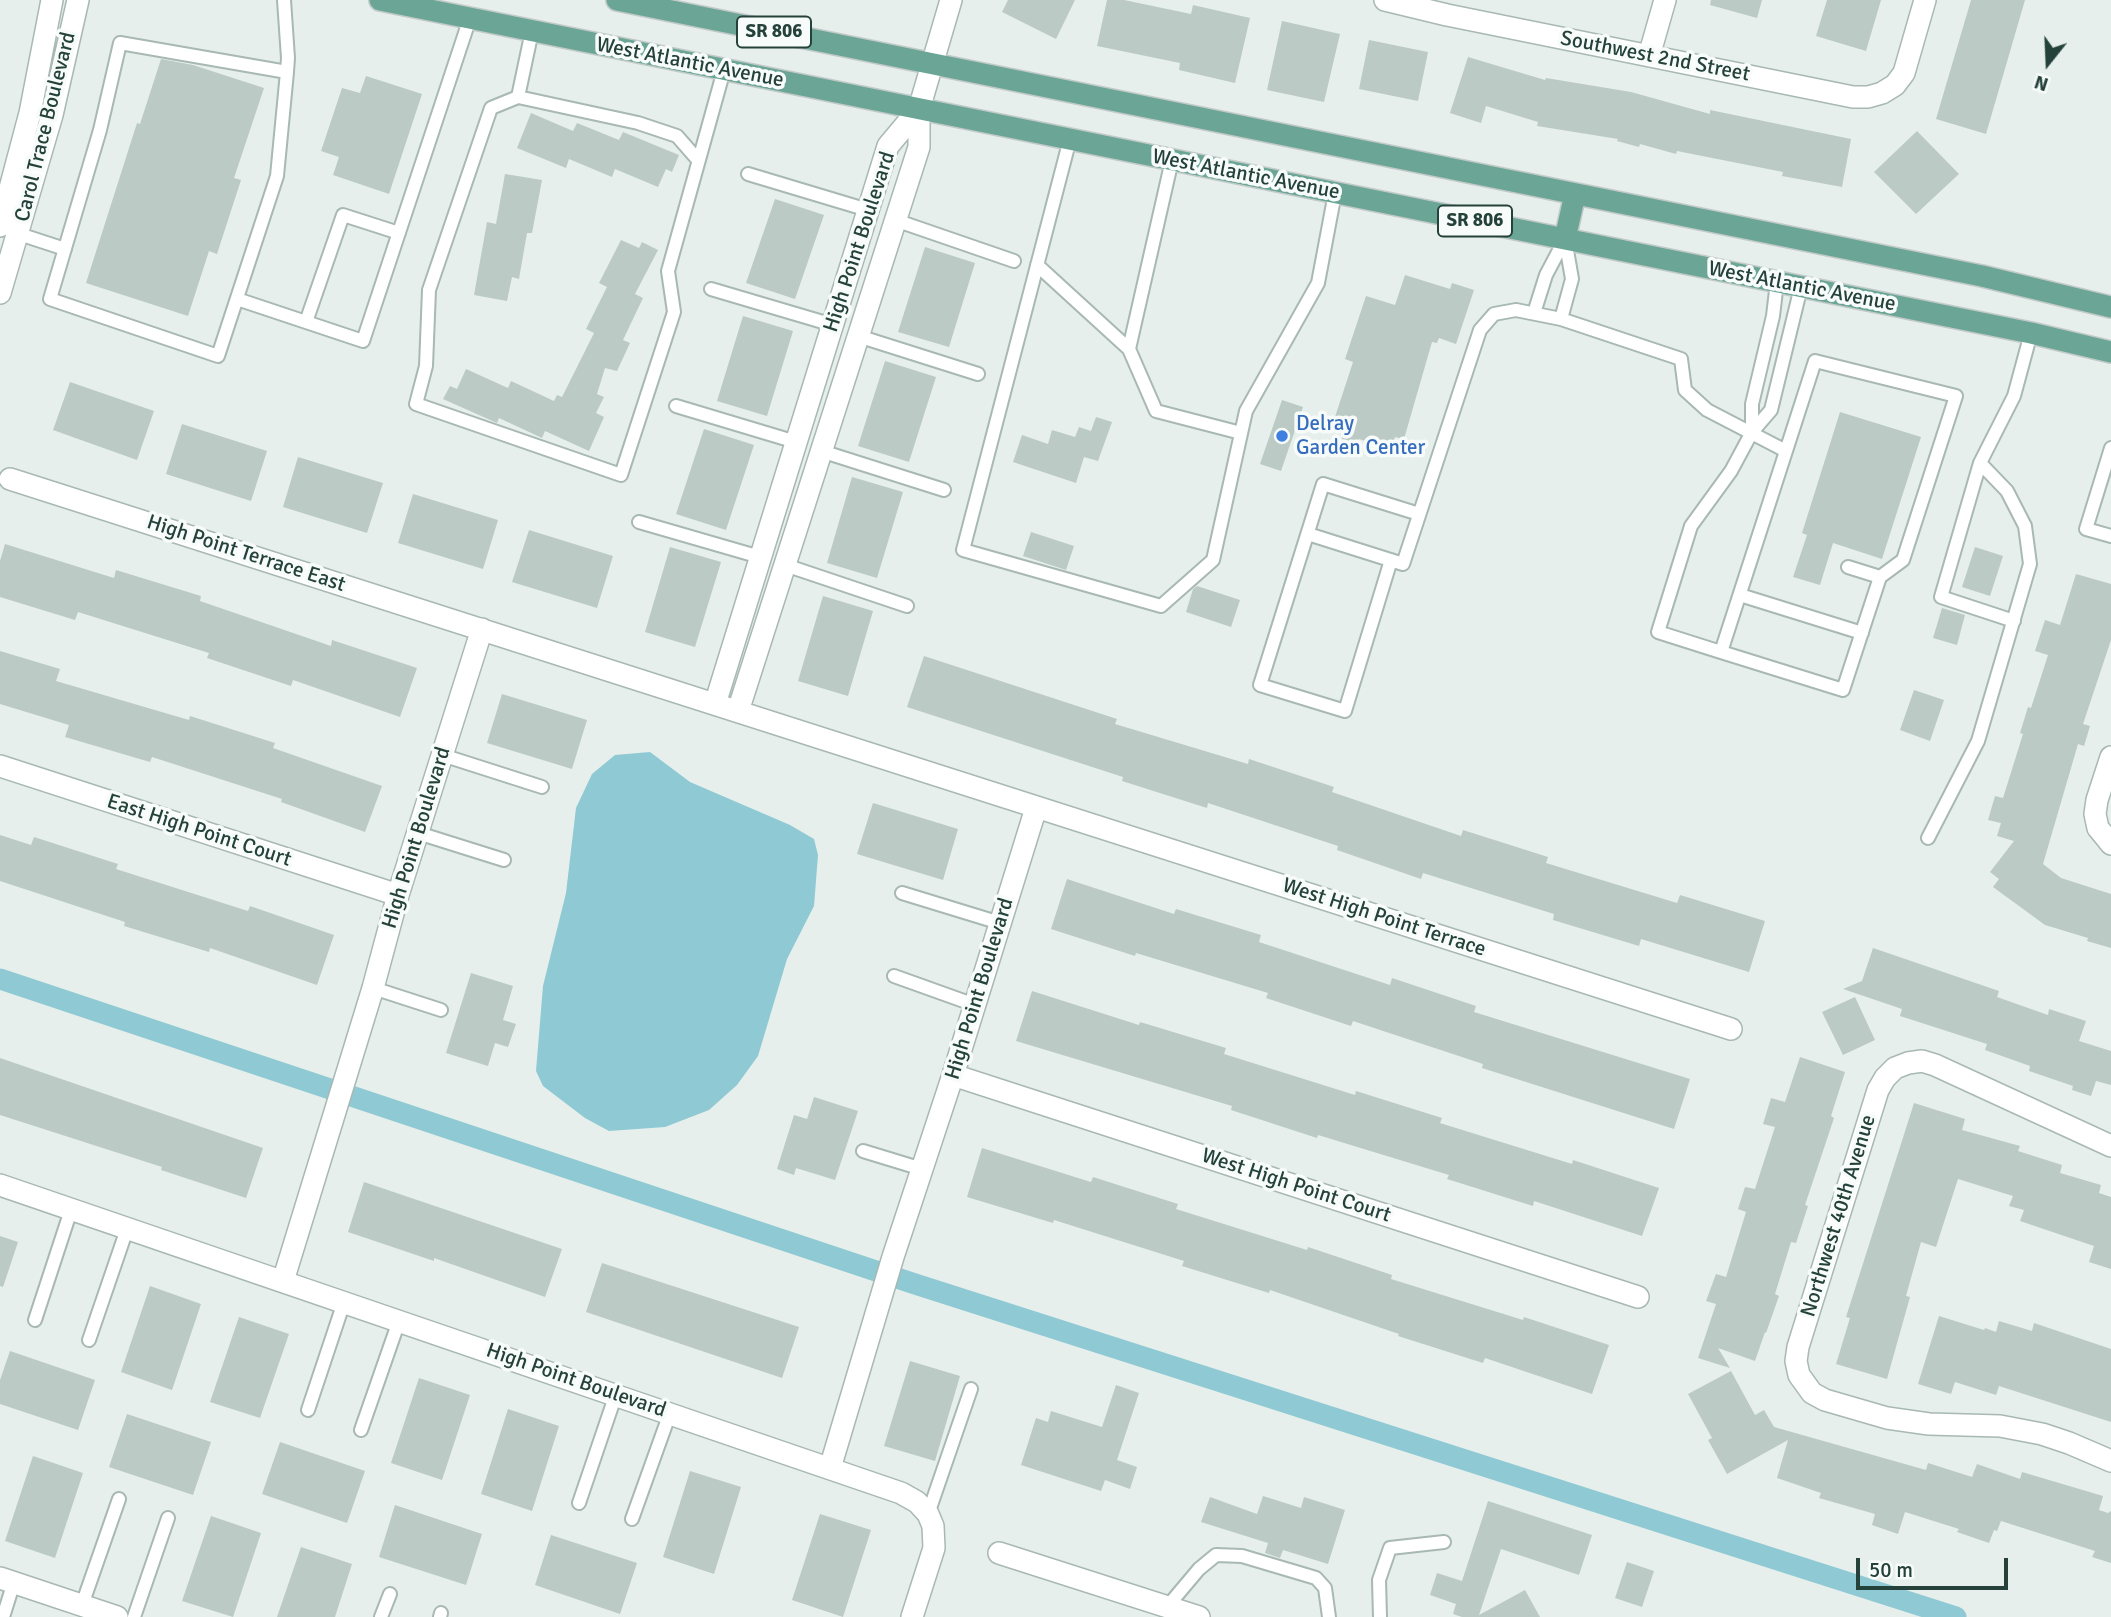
<!DOCTYPE html>
<style>
body{margin:0}
#map{position:relative;width:2111px;height:1617px;overflow:hidden;background:#e6efeb;font-family:Signika,sans-serif}
canvas{display:block}
.north{position:absolute;left:2013px;top:28px;width:70px;height:70px;-webkit-text-stroke:5px #f7fbf9;paint-order:stroke;rotate:198deg;font-size:19px;font-weight:700;line-height:28px;text-align:center;color:#24423a}
.north::after{content:'';display:block;margin:auto;width:24px;height:32px;background:#24423a;clip-path:polygon(50% 0,100% 100%,50% 72%,0 100%)}
.scale{position:absolute;left:1856px;top:1558px;width:152px;height:32px;box-sizing:border-box;border:4px solid #24423a;border-top:0;padding-left:9px;font-size:21px;line-height:24px;white-space:nowrap;color:#24423a;-webkit-text-stroke:5px #f7fbf9;paint-order:stroke}
</style>
<div id="map">
<canvas width="2111" height="1617"></canvas>
<div class="north">N</div>
<div class="scale">50 m</div>
</div>
<script>
const context = document.querySelector('canvas').getContext('2d');
context.lineJoin = 'round';
function paint(path, color) {
  context.fillStyle = color;
  context.fill(path, 'evenodd');
}
function shape(rows) {
  const path = new Path2D();
  for (const r of rows) {
    path.moveTo(r[0], r[1]);
    for (let i = 2; i < r.length; i += 2) path.lineTo(r[i], r[i + 1]);
  }
  return path;
}
function stroke(path, color, width, dash) {
  context.strokeStyle = color;
  context.lineWidth = width;
  context.lineCap = dash ? 'butt' : 'round';
  context.setLineDash(dash || []);
  context.stroke(path);
}
function write(font, color, halo, rows, align = 'center') {
  context.font = font + ' Signika,sans-serif';
  context.lineWidth = 7;
  context.setLineDash([]);
  context.textBaseline = 'middle';
  context.strokeStyle = halo;
  context.fillStyle = color;
  for (const [text, x, y, turn = 0] of rows) {
    context.save();
    context.translate(x, y);
    context.rotate((+turn || 0) * Math.PI / 180);
    context.textAlign = isNaN(turn) ? turn : align;
    if (halo) context.strokeText(text, 0, 0);
    context.fillText(text, 0, 0);
    context.restore();
  }
}
paint(shape([
 [650,752,690,782,790,825,814,839,818,855,814,906,787,959,758,1056,737,1085,709,1110,665,1127,609,1131,585,1118,543,1086,536,1071,543,986,566,893,576,808,592,774,615,755]
]), '#8ec9d4');
stroke(shape([
 [0,979,912,1283,1956,1617]
]), '#8ec9d4', 21);
paint(shape([
 [1008,0,1075,0,1056,39,1002,12],
 [1107,0,1124,0,1191,14,1193,5,1250,18,1235,83,1179,70,1180,63,1097,46],
 [1711,0,1762,0,1757,18,1710,5],
 [1827,0,1881,0,1866,51,1816,36],
 [1971,0,2025,0,1986,134,1936,119],
 [1282,21,1340,34,1324,102,1267,90],
 [1369,40,1428,52,1418,101,1359,89],
 [1468,57,1545,80,1546,78,1631,92,1710,114,1710,110,1851,139,1842,187,1782,176,1783,172,1677,151,1676,154,1640,144,1639,147,1617,141,1618,139,1537,126,1538,122,1486,106,1481,123,1450,113],
 [161,59,193,65,264,88,234,178,241,180,217,254,209,251,188,316,86,283,137,123,140,124],
 [366,76,422,94,389,194,333,175,339,157,321,151,342,88,360,93],
 [531,113,573,131,577,123,619,140,623,132,679,155,672,172,666,169,658,187,615,169,612,177,569,159,566,168,517,148],
 [1917,131,1959,174,1916,214,1874,172],
 [505,174,542,180,532,233,527,233,519,279,512,277,507,301,474,295,487,222,496,224],
 [775,199,824,215,795,299,746,283],
 [621,240,639,248,642,242,658,250,635,294,643,298,623,340,630,343,617,371,605,368,597,394,604,397,596,413,604,417,589,451,545,431,542,438,499,418,497,423,443,399,450,386,457,389,466,369,508,388,511,381,554,401,557,395,562,397,594,333,586,329,607,287,599,283],
 [925,247,975,263,949,347,898,332],
 [1405,275,1450,289,1452,283,1474,290,1456,344,1439,338,1437,343,1432,342,1404,439,1395,437,1391,449,1359,439,1357,444,1342,439,1347,421,1335,417,1353,362,1345,359,1366,296,1395,305],
 [743,316,793,331,767,416,717,401],
 [885,361,936,377,909,462,858,446],
 [70,382,154,411,137,460,53,430],
 [1282,400,1303,407,1281,471,1260,464],
 [1840,412,1921,437,1882,559,1833,543,1820,585,1793,577,1807,535,1802,533],
 [1096,417,1112,422,1098,461,1084,457,1076,483,1013,462,1022,435,1048,444,1052,430,1075,437,1079,427,1091,431],
 [182,424,267,451,251,501,166,474],
 [704,429,754,445,726,530,676,514],
 [298,457,383,483,367,533,283,507],
 [852,477,903,492,877,578,827,563],
 [413,494,498,520,483,569,398,543],
 [529,530,613,556,597,608,512,582],
 [1031,532,1074,546,1066,570,1023,556],
 [5,544,114,578,116,570,201,596,200,601,331,646,332,640,417,668,400,717,293,680,291,686,207,658,209,653,78,612,75,620,0,597,0,561],
 [670,547,721,562,695,647,645,632],
 [1975,547,2003,556,1990,596,1962,587],
 [2076,574,2111,584,2111,640,2083,724,2090,726,2084,746,2078,744,2043,864,2061,878,2111,894,2111,948,2087,941,2088,938,2045,925,1993,887,1999,879,1990,872,2014,841,1997,836,2001,823,1988,820,1995,796,2003,798,2023,734,2020,733,2028,707,2031,708,2048,655,2035,651,2045,620,2060,625],
 [1197,586,1240,600,1231,627,1186,612,1193,589],
 [823,596,873,611,848,696,798,681],
 [1942,608,1965,615,1957,645,1933,638],
 [0,651,60,669,56,681,189,720,190,716,275,743,273,748,382,786,365,832,281,802,282,799,152,757,150,762,65,737,69,725,0,704],
 [924,656,1117,719,1115,724,1248,764,1249,759,1334,787,1332,792,1461,836,1463,830,1548,857,1546,863,1677,903,1680,895,1765,921,1749,972,1641,939,1639,946,1553,920,1554,914,1423,873,1421,879,1337,850,1338,846,1208,803,1207,808,1122,781,1123,777,907,707],
 [1914,690,1944,700,1930,741,1900,730],
 [502,694,587,720,572,769,487,743],
 [873,803,958,829,943,880,857,854],
 [0,835,31,845,34,837,118,864,116,869,248,911,250,906,334,935,317,985,210,948,209,952,124,926,125,922,0,881],
 [1067,879,1174,914,1176,909,1261,935,1259,942,1390,985,1392,978,1476,1006,1474,1012,1690,1079,1674,1129,1482,1068,1483,1064,1353,1021,1351,1026,1266,998,1268,993,1136,953,1135,956,1051,929],
 [1873,948,1999,991,1997,997,2048,1015,2049,1009,2086,1021,2079,1041,2111,1051,2111,1085,2096,1081,2091,1096,2072,1090,2073,1086,2029,1071,2030,1066,1985,1050,1987,1044,1900,1016,1902,1009,1843,989,1862,981],
 [471,973,513,986,503,1020,516,1024,508,1047,495,1043,488,1066,446,1053],
 [1032,991,1139,1025,1140,1022,1226,1048,1224,1054,1355,1095,1356,1091,1442,1118,1440,1123,1572,1164,1573,1160,1659,1188,1642,1236,1534,1201,1533,1206,1447,1179,1449,1175,1318,1135,1317,1138,1231,1110,1232,1106,1016,1041],
 [1855,997,1875,1040,1843,1055,1822,1012],
 [1800,1057,1845,1072,1831,1116,1834,1118,1805,1205,1808,1206,1796,1243,1791,1242,1775,1294,1779,1296,1766,1333,1765,1332,1755,1361,1718,1348,1730,1368,1698,1358,1716,1304,1706,1301,1716,1274,1726,1277,1746,1212,1738,1209,1745,1187,1755,1189,1775,1127,1763,1124,1771,1098,1785,1102],
 [0,1058,263,1148,246,1198,161,1170,162,1167,0,1115],
 [814,1097,858,1111,835,1180,796,1168,794,1175,777,1169,794,1115,807,1119],
 [1914,1103,1965,1119,1962,1130,2020,1146,2018,1151,2062,1165,2060,1173,2101,1185,2099,1193,2111,1197,2111,1269,2089,1262,2094,1246,2020,1221,2024,1210,2009,1206,2013,1196,1958,1179,1936,1247,1921,1242,1906,1296,1910,1297,1887,1379,1836,1364,1850,1318,1846,1317],
 [982,1148,1091,1182,1093,1177,1178,1204,1176,1209,1307,1250,1308,1247,1392,1275,1391,1279,1523,1320,1524,1317,1609,1345,1592,1394,1485,1358,1483,1363,1398,1336,1399,1334,1270,1290,1269,1293,1182,1266,1184,1261,1054,1220,1053,1223,967,1197],
 [364,1182,562,1249,545,1297,434,1258,434,1261,348,1232],
 [0,1236,18,1242,3,1287,0,1286],
 [602,1263,799,1327,782,1378,586,1312],
 [150,1286,201,1304,172,1390,121,1372],
 [1939,1316,1984,1330,1985,1328,1996,1332,1999,1321,2032,1331,2034,1323,2111,1349,2111,1422,1999,1386,1996,1395,1955,1382,1951,1394,1918,1384],
 [239,1317,289,1334,260,1418,210,1402],
 [10,1351,95,1380,78,1430,0,1404,0,1380],
 [910,1361,960,1376,935,1461,884,1446],
 [1731,1371,1755,1415,1764,1410,1774,1427,1926,1470,1928,1463,1972,1477,1977,1464,2020,1479,2022,1472,2103,1496,2099,1510,2108,1513,2111,1511,2111,1563,2092,1557,2095,1551,2001,1521,1997,1531,1994,1530,1989,1543,1957,1532,1959,1529,1905,1512,1898,1534,1872,1525,1875,1514,1819,1498,1821,1493,1777,1478,1788,1440,1727,1474,1708,1440,1712,1438,1688,1394],
 [419,1378,470,1395,442,1480,391,1463],
 [1116,1385,1139,1393,1117,1460,1137,1467,1130,1489,1105,1480,1101,1491,1021,1465,1036,1418,1048,1422,1051,1411,1102,1427],
 [508,1409,559,1426,532,1511,481,1494],
 [127,1414,211,1442,193,1495,109,1467],
 [280,1442,365,1471,347,1523,262,1494],
 [33,1456,83,1473,55,1558,5,1541],
 [690,1471,741,1487,714,1574,663,1557],
 [1263,1496,1301,1508,1304,1497,1345,1510,1328,1564,1283,1550,1280,1558,1265,1553,1268,1543,1201,1522,1210,1497,1257,1514],
 [1488,1501,1592,1535,1579,1575,1501,1549,1479,1615,1525,1590,1540,1617,1462,1617,1453,1614,1456,1604,1430,1595,1437,1573,1462,1581],
 [395,1505,482,1534,466,1585,379,1557],
 [820,1514,871,1530,843,1617,792,1600],
 [211,1516,261,1533,233,1617,182,1601],
 [551,1535,637,1563,620,1614,535,1585],
 [301,1547,352,1564,335,1617,277,1617],
 [1627,1562,1654,1571,1642,1607,1615,1598]
]), '#bbcac4');
const service = shape([
 [284,0,288,58,287,72,277,176,218,356,50,299,100,130,120,43,287,72],
 [532,31,518,97,491,108,429,290,426,366,416,404,621,475,674,312,668,271,724,70],
 [518,97,638,123,677,136,698,160],
 [1070,139,963,550,1161,606,1213,560,1246,411,1318,283,1335,193],
 [748,174,868,210],
 [895,220,1014,261],
 [13,232,65,249],
 [1037,265,1129,349,1156,411,1241,433],
 [711,289,833,325],
 [237,299,363,341,470,18],
 [1534,313,1546,275,1565,239],
 [1561,319,1572,279,1565,239],
 [306,322,343,215,399,233],
 [858,336,978,374],
 [1129,349,1172,160],
 [676,406,796,442],
 [1752,432,1752,404,1773,316,1777,282],
 [2111,448,2086,529,2111,536],
 [821,451,944,490],
 [1786,451,1815,361,1956,396,1903,560,1880,577],
 [639,522,760,557],
 [1308,534,1403,564,1480,330,1494,314,1516,310,1561,319,1681,359,1685,390,1707,410,1786,451,1721,652,1843,690,1880,577,1848,567],
 [1391,560,1345,711,1260,685,1323,484,1419,514],
 [785,565,907,606],
 [1740,595,1862,633],
 [2014,621,1941,597,1980,463,2014,396,2031,333],
 [1721,652,1658,632,1691,526,1731,471,1752,432,1771,410,1801,287],
 [442,755,542,787],
 [418,833,504,860],
 [1928,838,1978,741,2030,564,2025,526,2007,491,1980,463],
 [902,893,1000,923],
 [894,976,975,1005],
 [373,988,441,1010],
 [863,1151,922,1169],
 [35,1320,71,1210],
 [89,1340,127,1229],
 [308,1410,344,1302],
 [361,1430,399,1321],
 [579,1503,616,1394],
 [928,1514,971,1389],
 [632,1519,670,1413],
 [82,1605,119,1499],
 [1167,1607,1199,1569,1216,1555,1242,1556,1316,1578,1325,1588,1329,1617],
 [3,1617,14,1582],
 [134,1617,168,1518],
 [381,1617,390,1594],
 [440,1617,441,1613],
 [1380,1617,1379,1580,1390,1548,1444,1542]
]);
const minor = shape([
 [1385,0,1447,15,1853,97,1868,97,1882,93,1895,85,1904,73,1925,0],
 [1649,56,1665,0],
 [0,226,30,113,52,0],
 [0,293,52,115,78,0],
 [10,479,1731,1029],
 [715,704,888,146,919,109],
 [738,711,919,147,919,109],
 [2111,757,2097,800,2095,814,2098,828,2111,844],
 [0,766,398,895],
 [953,1075,1638,1297],
 [2111,1146,1935,1065,1922,1061,1908,1063,1895,1068,1885,1078,1878,1090,1798,1347,1796,1361,1799,1375,1812,1393,1825,1400,1887,1418,1929,1424,2000,1426,2042,1434,2069,1443,2111,1461],
 [0,1185,901,1493,917,1502,928,1514,933,1526,934,1548,912,1617],
 [283,1281,373,988,398,895,482,629],
 [830,1468,893,1257,953,1075,1036,808],
 [999,1553,1199,1617],
 [0,1578,117,1617]
]);
const tertiary = shape([
 [919,109,951,0]
]);
const primary = shape([
 [380,0,2031,333,2111,352],
 [617,0,1982,276,2111,307],
 [1565,239,1575,194]
]);
stroke(service, '#a8b8b2', 16);
stroke(minor, '#a8b8b2', 24);
stroke(tertiary, '#a8b8b2', 24);
stroke(primary, '#c2cac8', 24);
stroke(service, '#fff', 12);
stroke(minor, '#fff', 21);
stroke(tertiary, '#fff', 21);
stroke(primary, '#6aa596', 21);
for (const [x, y, r, color] of [
 [1282,436,7,"#3f7fe0"]
]) {
  const dot = new Path2D();
  dot.arc(x, y, r, 0, 2 * Math.PI);
  context.fillStyle = color;
  context.fill(dot);
  stroke(dot, '#f7fbf9', 2.5);
}
for (const [x, y, w] of [
 [774,32,74],
 [1475,221,74]
]) {
  const box = new Path2D();
  box.roundRect(x - w / 2, y - 15.5, w, 31, 5);
  context.fillStyle = '#f7fbf9';
  context.fill(box);
  stroke(box, '#24423a', 2);
}
write('bold 19px', '#24423a', null, [
 ["SR 806",774,32],
 ["SR 806",1475,221]
]);
write('21px', '#24423a', '#f7fbf9', [
 ["Southwest 2nd Street",1655,57,11],
 ["West Atlantic Avenue",690,63,11],
 ["Carol Trace Boulevard",46,127,-76],
 ["West Atlantic Avenue",1246,175,11],
 ["High Point Boulevard",860,242,-72],
 ["West Atlantic Avenue",1802,287,11],
 ["High Point Terrace East",246,554,18],
 ["East High Point Court",199,831,18],
 ["High Point Boulevard",417,838,-73],
 ["West High Point Terrace",1384,918,18],
 ["High Point Boulevard",980,989,-73],
 ["West High Point Court",1296,1186,18],
 ["Northwest 40th Avenue",1839,1216,-73],
 ["High Point Boulevard",576,1381,19]
]);
write('21px', '#366cbe', '#f7fbf9', [
 ["Delray",1296,424],
 ["Garden Center",1296,448]
], 'left');
</script>
